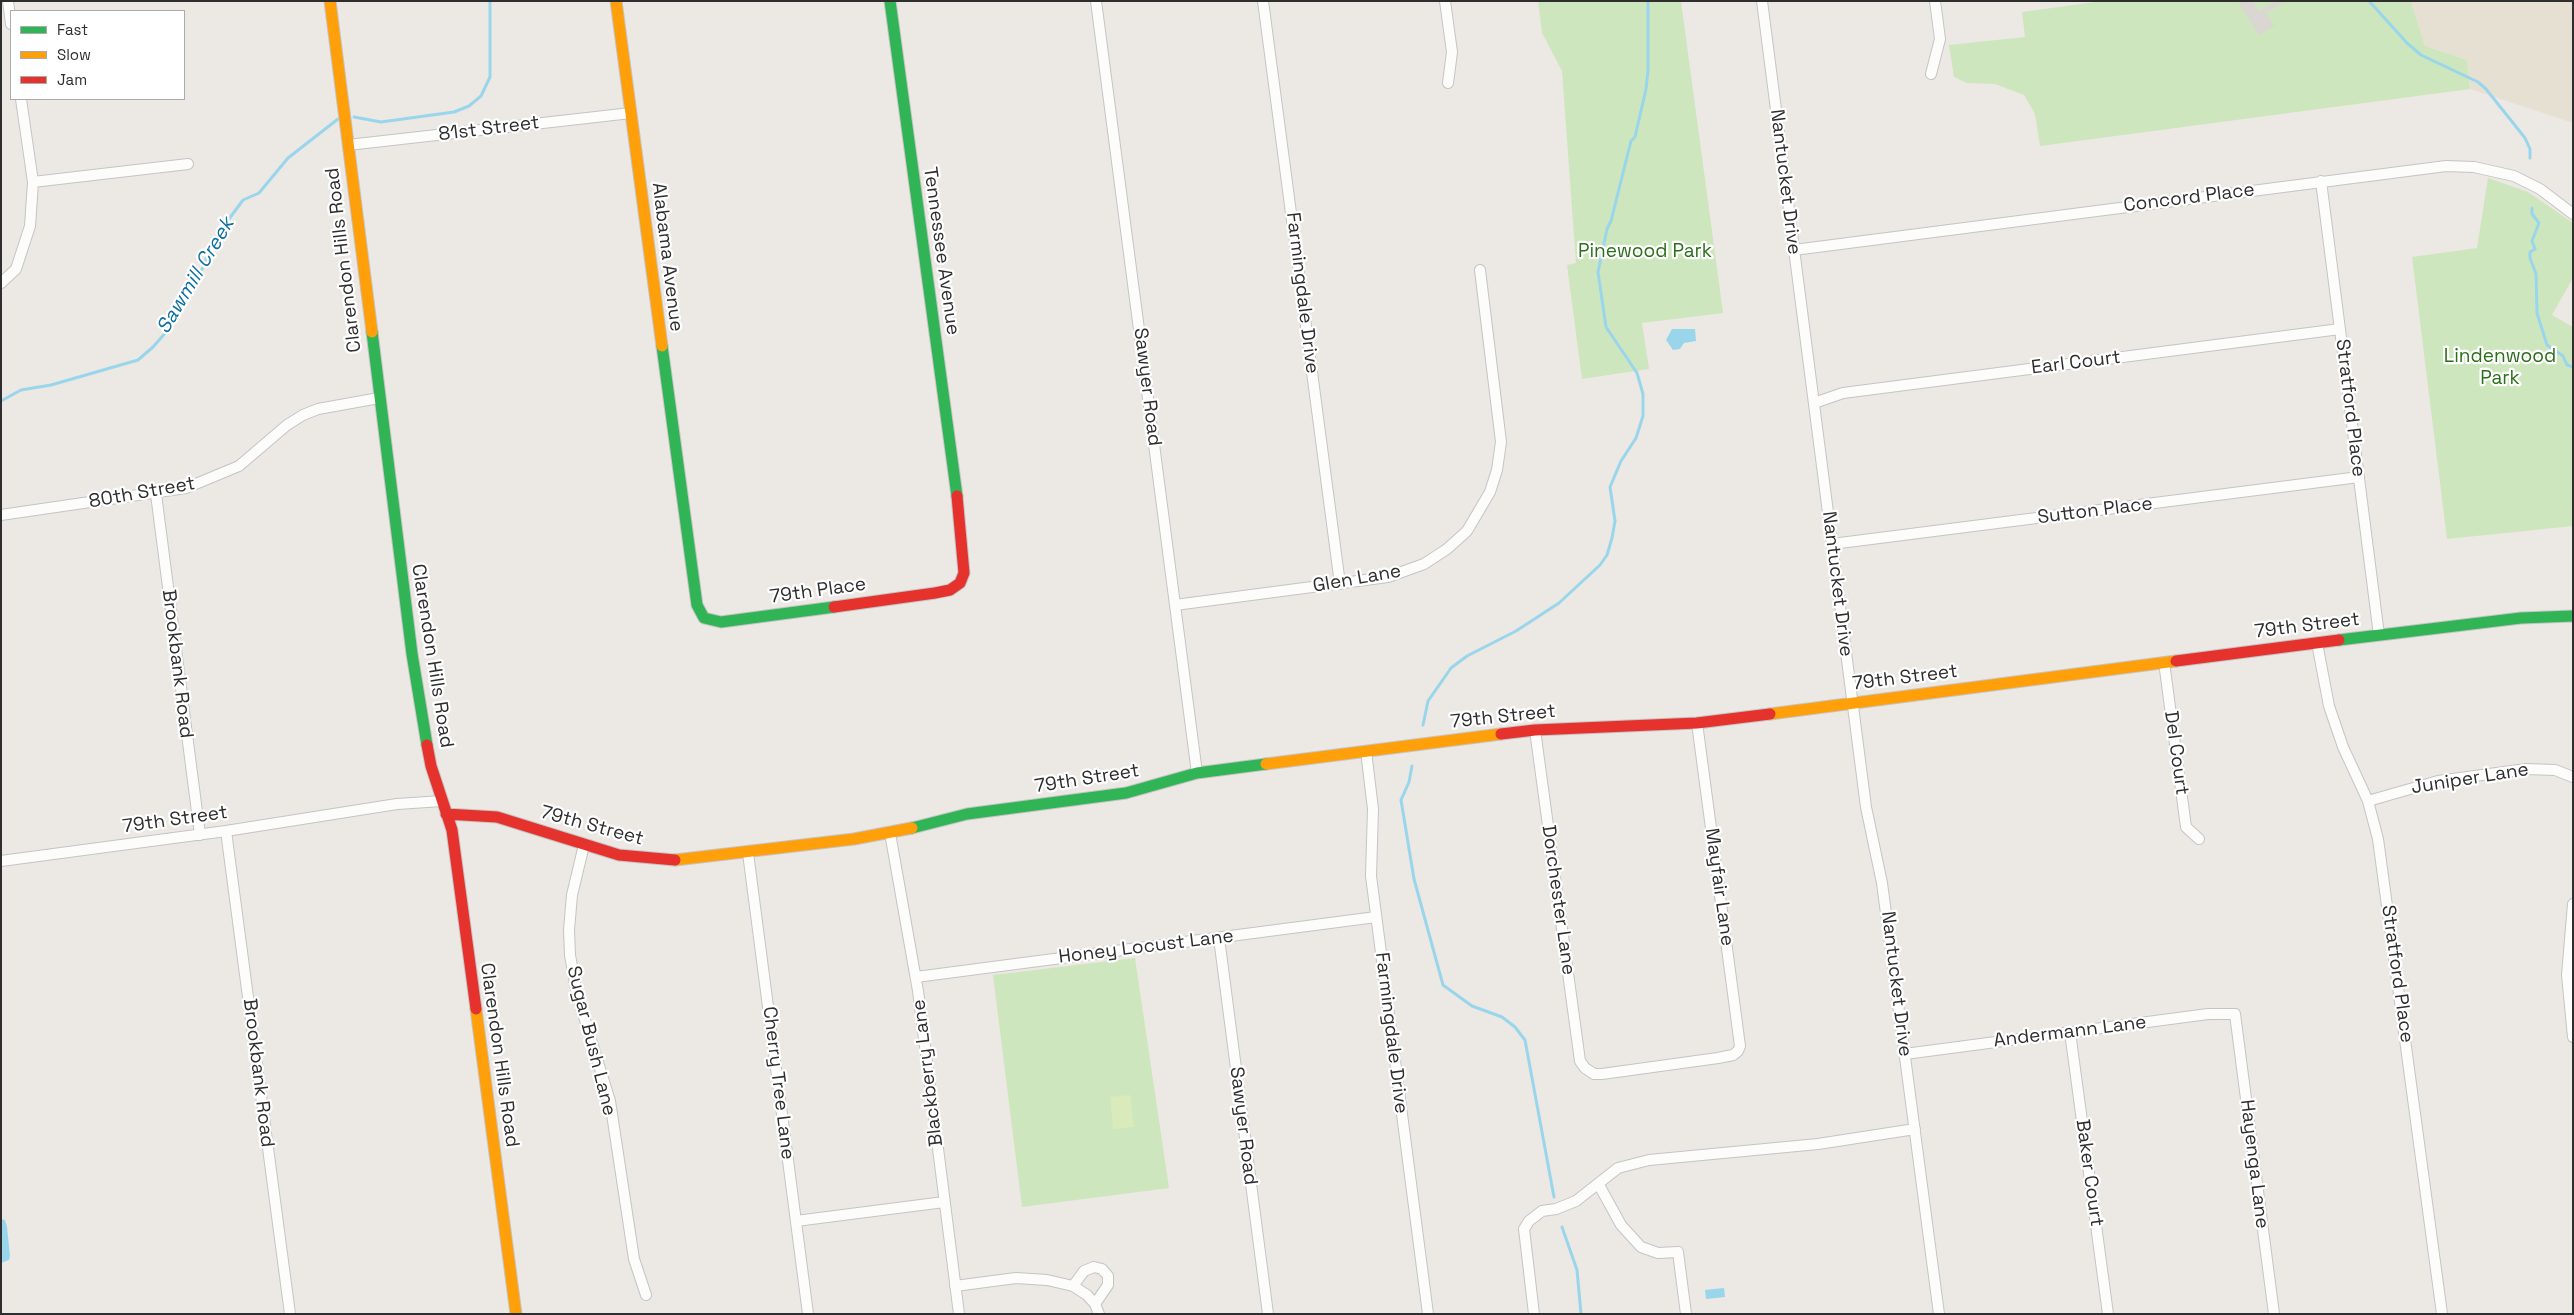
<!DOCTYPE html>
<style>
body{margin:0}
#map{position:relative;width:2574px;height:1315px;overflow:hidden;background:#ece8e4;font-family:"Space Grotesk",sans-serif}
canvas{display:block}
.frame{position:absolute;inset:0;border:2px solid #2e2e2e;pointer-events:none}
.legend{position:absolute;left:10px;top:10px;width:175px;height:90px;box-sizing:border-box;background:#fff;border:1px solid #ababab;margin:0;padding:6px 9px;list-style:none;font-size:15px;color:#2e2e2e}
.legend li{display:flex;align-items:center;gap:10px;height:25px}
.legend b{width:25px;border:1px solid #ababab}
</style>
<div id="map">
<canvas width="2574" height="1315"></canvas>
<div class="frame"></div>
<ul class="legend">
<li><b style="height:6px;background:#30b455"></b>Fast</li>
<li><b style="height:6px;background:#ff9f0a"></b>Slow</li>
<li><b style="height:6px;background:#e5322d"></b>Jam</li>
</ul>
</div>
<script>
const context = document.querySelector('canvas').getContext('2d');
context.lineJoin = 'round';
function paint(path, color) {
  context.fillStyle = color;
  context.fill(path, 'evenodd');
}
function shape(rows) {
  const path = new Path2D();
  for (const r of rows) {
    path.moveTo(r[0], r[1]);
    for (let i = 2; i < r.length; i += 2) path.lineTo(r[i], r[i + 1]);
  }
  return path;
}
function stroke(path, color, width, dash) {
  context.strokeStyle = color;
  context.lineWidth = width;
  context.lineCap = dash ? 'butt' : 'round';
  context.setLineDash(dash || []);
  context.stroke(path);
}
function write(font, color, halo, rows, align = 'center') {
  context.font = font + ' "Space Grotesk",sans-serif';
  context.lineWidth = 4.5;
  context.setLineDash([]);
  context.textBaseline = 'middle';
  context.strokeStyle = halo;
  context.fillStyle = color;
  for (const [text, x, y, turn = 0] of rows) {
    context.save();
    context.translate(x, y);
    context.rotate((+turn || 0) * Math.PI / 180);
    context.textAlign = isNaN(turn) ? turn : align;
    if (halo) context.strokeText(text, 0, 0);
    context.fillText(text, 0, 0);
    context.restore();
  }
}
paint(shape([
 [2411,1,2573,1,2573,123,2470,89,2467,60,2425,46]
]), '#e6e0d3');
paint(shape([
 [1538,1,1681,1,1723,313,1642,323,1649,369,1582,379,1567,265,1576,263,1562,71,1542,33],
 [2103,1,2411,1,2425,46,2467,60,2470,89,2040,146,2035,114,2024,95,1995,84,1967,83,1954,77,1949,45,2025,37,2022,12],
 [2488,178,2528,192,2573,223,2573,278,2552,315,2573,327,2573,526,2447,539,2412,257,2477,248],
 [1135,958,1169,1188,1022,1207,993,975]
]), '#cee6be');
paint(shape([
 [1130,1095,1134,1127,1113,1129,1110,1097]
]), '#d9eabb');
paint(shape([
 [2238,1,2253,1,2259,11,2272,3,2271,1,2286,1,2266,13,2274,26,2258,35]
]), '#dad6d2');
paint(shape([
 [1672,329,1695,329,1696,341,1684,343,1680,349,1673,350,1666,340],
 [1,1219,5,1220,7,1227,10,1256,9,1260,1,1263],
 [1724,1288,1725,1297,1706,1299,1705,1290]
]), '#99d6ec');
stroke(shape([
 [2369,1,2407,43,2421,55,2478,82,2486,89,2525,138,2530,149,2530,158],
 [354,117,381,122,454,112,469,106,481,96,490,77,490,1],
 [2532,208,2532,214,2539,223,2532,241,2535,249,2530,252,2530,258,2536,274,2537,313,2547,345,2563,356,2567,365,2573,367],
 [1,401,21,390,51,385,138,360,153,347,167,331,169,319,204,266,209,246,243,200,259,193,288,158,338,119],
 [1423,725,1428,701,1451,668,1467,656,1516,631,1559,603,1600,565,1607,555,1612,538,1615,521,1610,487,1621,461,1636,438,1643,416,1643,394,1637,373,1606,327,1598,272,1607,229,1611,221,1631,141,1635,137,1646,89,1648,70,1648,1],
 [1412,766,1409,782,1401,800,1414,879,1443,985,1472,1006,1502,1017,1515,1027,1525,1040,1554,1197],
 [1562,1227,1577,1270,1581,1314]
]), '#99d6ec', 3);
const street = shape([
 [8,1,11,24],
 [1096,1,1197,773],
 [1263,1,1340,584],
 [1445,1,1452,52,1448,83],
 [1762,1,1866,807,1882,883,1939,1314],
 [1931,74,1940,39,1935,1],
 [348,145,631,113],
 [2321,181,2379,635],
 [33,182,188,164],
 [1794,250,2446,166,2474,167,2514,176,2540,189,2573,214],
 [1,283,16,269,30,226,33,182,21,99],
 [1814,403,1843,393,2340,329],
 [156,494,200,835],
 [1,515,186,488,239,466,287,425,303,415,318,409,379,398],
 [1832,544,2359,477],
 [1175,605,1388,577,1424,564,1447,549,1467,531,1490,492,1497,470,1501,442,1480,270],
 [2317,643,2329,706,2343,747,2368,801,2378,839,2442,1314],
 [2164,662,2186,827,2199,839],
 [1535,730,1580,1061,1585,1068,1594,1074,1602,1074,1718,1058,1733,1055,1738,1051,1740,1046,1697,723],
 [1366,751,1373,809,1371,876,1428,1314],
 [2368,801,2438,781,2526,769,2555,770,2573,777],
 [226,831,290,1314],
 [890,833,918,991,959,1314],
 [584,845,572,895,569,930,570,955,577,994,610,1101,634,1259,646,1295],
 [748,853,808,1314],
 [1,861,226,831,397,804,442,801],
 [2573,904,2567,975,2573,1037],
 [1219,938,1268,1314],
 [916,977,1376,917],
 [2070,1032,2108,1314],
 [1905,1054,2208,1014,2235,1014,2274,1314],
 [1599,1185,1621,1225,1641,1247,1658,1253,1678,1252,1686,1314],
 [796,1221,944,1202],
 [955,1286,1016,1278,1047,1280,1073,1286,1087,1295,1095,1304,1099,1314],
 [1073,1286,1084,1271,1094,1267,1102,1269,1108,1276,1108,1285,1095,1304],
 [1534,1314,1524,1229,1529,1221,1542,1211,1556,1209,1576,1201,1618,1168,1649,1160,1818,1144,1915,1129]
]);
const fast = shape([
 [890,1,957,496],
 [372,332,412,654,427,745],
 [662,346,697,605,704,618,721,622,834,607],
 [2339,640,2521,618,2573,616],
 [912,828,967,814,1126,793,1197,773,1266,764]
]);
const slow = shape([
 [330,1,372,332],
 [616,1,662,346],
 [1770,714,2176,661],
 [1266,764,1501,734],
 [675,860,854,839,912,828],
 [476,1009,516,1314]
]);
const jam = shape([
 [834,607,935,593,950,590,960,583,964,573,957,496],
 [2176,661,2339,640],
 [1501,734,1535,730,1697,723,1770,714],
 [427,745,431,766,452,830,476,1009],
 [446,814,497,817,619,855,675,860]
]);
stroke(street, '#c5c4c5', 12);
stroke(fast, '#c5c4c5', 13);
stroke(slow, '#c5c4c5', 13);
stroke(jam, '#c5c4c5', 13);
stroke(street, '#fcfcfb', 10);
stroke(fast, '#30b455', 11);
stroke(slow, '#ff9f0a', 11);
stroke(jam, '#e5322d', 11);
write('19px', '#2e2e2e', '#fff', [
 ["81st Street",489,129,-7],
 ["Nantucket Drive",1785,182,83],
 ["Concord Place",2189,198,-7],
 ["Tennessee Avenue",941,251,82],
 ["Alabama Avenue",667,257,83],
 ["Clarendon Hills Road",344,260,-97],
 ["Farmingdale Drive",1302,293,83],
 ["Earl Court",2076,363,-7],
 ["Sawyer Road",1147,387,83],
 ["Stratford Place",2350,408,83],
 ["80th Street",142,493,-10],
 ["Sutton Place",2095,511,-7],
 ["Glen Lane",1357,579,-10],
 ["Nantucket Drive",1837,584,83],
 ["79th Place",818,591,-8],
 ["79th Street",2307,626,-7],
 ["Clarendon Hills Road",432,656,81],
 ["Brookbank Road",177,664,83],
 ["79th Street",1905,678,-7],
 ["79th Street",1503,717,-6],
 ["Del Court",2176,753,82],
 ["79th Street",1087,779,-9],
 ["Juniper Lane",2470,779,-9],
 ["79th Street",175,820,-8],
 ["79th Street",592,826,15],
 ["Mayfair Lane",1719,887,82],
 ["Dorchester Lane",1558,900,82],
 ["Honey Locust Lane",1146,947,-7],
 ["Stratford Place",2397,974,82],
 ["Nantucket Drive",1896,984,83],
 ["Andermann Lane",2070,1032,-7],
 ["Farmingdale Drive",1391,1033,83],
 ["Sugar Bush Lane",591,1041,76],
 ["Clarendon Hills Road",499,1055,82],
 ["Brookbank Road",258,1073,83],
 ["Blackberry Lane",928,1073,-97],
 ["Cherry Tree Lane",778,1083,83],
 ["Sawyer Road",1243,1126,83],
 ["Hayenga Lane",2254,1164,83],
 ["Baker Court",2089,1173,82]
]);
write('19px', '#2c6e1b', '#fff', [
 ["Pinewood Park",1645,252],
 ["Lindenwood",2500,357],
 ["Park",2500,379]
]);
write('italic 20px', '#0d6fa3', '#fff', [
 ["Sawmill Creek",196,276,-59]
]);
</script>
